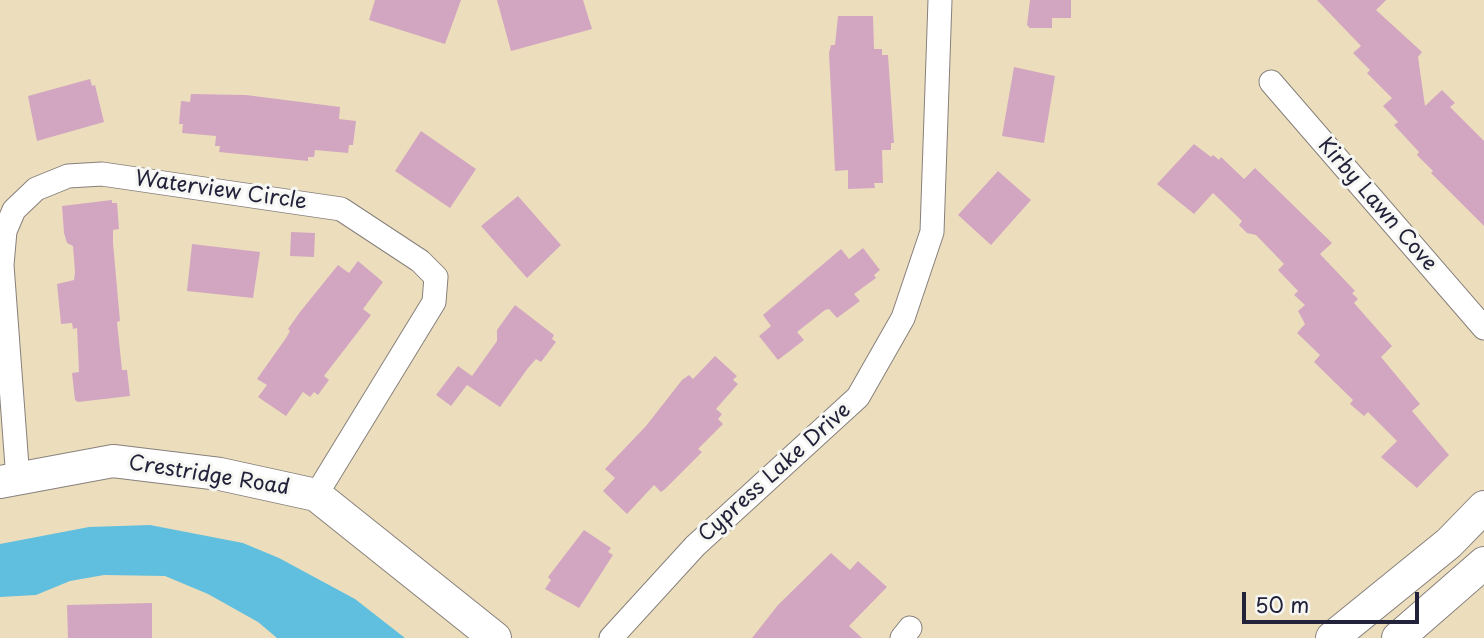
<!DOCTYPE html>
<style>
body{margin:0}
#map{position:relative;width:1484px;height:638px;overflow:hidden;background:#ecdebc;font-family:"Playpen Sans",sans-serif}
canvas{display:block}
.scale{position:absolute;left:1242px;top:592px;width:177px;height:32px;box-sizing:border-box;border:4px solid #22223b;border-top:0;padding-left:9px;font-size:21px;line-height:24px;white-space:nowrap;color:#22223b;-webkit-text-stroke:5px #f6f6f2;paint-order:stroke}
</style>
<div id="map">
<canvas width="1484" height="638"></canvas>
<div class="scale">50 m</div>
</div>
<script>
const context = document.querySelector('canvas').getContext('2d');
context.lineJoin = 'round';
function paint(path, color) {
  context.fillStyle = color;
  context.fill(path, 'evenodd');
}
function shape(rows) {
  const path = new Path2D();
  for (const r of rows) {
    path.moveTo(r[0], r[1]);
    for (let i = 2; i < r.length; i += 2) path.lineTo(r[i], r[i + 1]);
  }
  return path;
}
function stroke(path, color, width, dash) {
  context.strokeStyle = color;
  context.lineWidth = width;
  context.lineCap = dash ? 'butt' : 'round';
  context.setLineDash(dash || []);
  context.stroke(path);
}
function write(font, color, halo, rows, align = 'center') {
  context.font = font + ' "Playpen Sans",sans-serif';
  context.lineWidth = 6;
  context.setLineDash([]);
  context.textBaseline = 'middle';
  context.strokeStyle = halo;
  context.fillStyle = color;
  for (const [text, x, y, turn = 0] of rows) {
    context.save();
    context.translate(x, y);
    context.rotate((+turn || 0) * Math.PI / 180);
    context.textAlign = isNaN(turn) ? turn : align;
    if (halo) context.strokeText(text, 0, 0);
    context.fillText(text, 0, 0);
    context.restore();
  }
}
paint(shape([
 [150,525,243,543,279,558,355,599,405,638,277,638,258,622,208,594,165,576,104,575,70,581,36,595,0,597,0,544,89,527]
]), '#60bfde');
paint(shape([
 [375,0,461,0,445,44,369,20],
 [497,0,583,0,592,29,511,51],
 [1030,0,1071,0,1071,18,1052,18,1052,28,1030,28,1027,25],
 [1317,0,1386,0,1376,10,1422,52,1418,57,1425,106,1442,90,1455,103,1450,107,1484,141,1484,226,1431,173,1433,171,1417,155,1419,152,1394,125,1398,122,1383,106,1392,98,1367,73,1370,70,1353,53,1361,46],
 [838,16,873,16,874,49,882,49,882,55,888,55,894,143,891,143,891,150,882,150,883,183,874,183,875,188,848,189,848,170,835,171,829,53,831,45,835,45],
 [1014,67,1055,76,1044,143,1002,136],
 [90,79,92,86,95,85,104,122,37,141,28,96],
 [191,94,246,95,340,107,339,119,356,121,353,145,349,145,348,153,315,150,314,157,308,157,308,161,219,152,220,146,215,146,216,136,182,133,183,124,179,124,181,101,190,102],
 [421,131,476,169,450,208,395,171],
 [1194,144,1211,157,1213,155,1219,160,1221,157,1244,179,1255,168,1332,243,1320,254,1355,291,1352,293,1358,299,1354,303,1392,346,1381,357,1420,404,1412,411,1449,455,1417,488,1381,457,1397,441,1368,412,1364,416,1350,404,1353,400,1314,362,1320,355,1297,333,1305,324,1298,311,1305,305,1294,295,1298,291,1278,270,1284,264,1256,235,1247,233,1239,225,1242,221,1213,193,1194,214,1157,184],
 [998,171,1031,200,991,245,958,215],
 [518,196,561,245,527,278,481,226],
 [112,200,112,203,117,203,119,229,113,230,113,243,120,321,117,322,122,370,127,370,130,396,78,402,75,400,72,373,79,372,77,328,73,329,72,323,61,324,57,284,74,280,75,272,73,246,67,243,64,233,62,206],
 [291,232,315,233,314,257,290,256],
 [192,244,260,252,253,298,187,291],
 [863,248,880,270,874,275,876,278,854,294,860,301,837,318,829,309,825,310,797,332,804,340,778,360,759,336,771,326,763,315,841,249,849,259],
 [358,261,383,282,363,309,371,315,324,376,329,380,318,395,314,392,310,397,303,392,286,416,258,397,267,385,257,379,286,338,290,331,288,329,300,312,338,265,349,273],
 [515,305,554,335,552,339,556,342,541,362,536,359,528,368,500,407,467,385,451,406,436,395,458,366,472,376,497,341,497,330],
 [715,356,737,376,733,380,738,384,716,409,722,414,718,419,723,424,698,449,702,452,665,489,661,492,654,485,627,514,603,491,615,478,605,469,646,426,682,380,689,375,693,379],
 [584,530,611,548,608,552,613,555,579,608,545,589,551,580,548,577],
 [831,553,850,570,858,561,887,587,849,626,862,638,752,638,778,605],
 [152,603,152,638,68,638,67,605]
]), '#d2a6c1');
const street = shape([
 [1271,82,1484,328],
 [18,480,2,265,5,231,14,210,36,189,68,176,102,174,341,209,420,261,436,277,434,302,316,495],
 [611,638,695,546,858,397,903,318,932,232,940,0],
 [902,638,910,628]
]);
const secondary = shape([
 [0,482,113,461,220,474,316,495,495,638],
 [1332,638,1449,543,1484,507],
 [1398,638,1484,563]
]);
stroke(street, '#87807c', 25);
stroke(secondary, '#87807c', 34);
stroke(street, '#fff', 23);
stroke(secondary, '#fff', 32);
write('21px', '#22223b', '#f6f6f2', [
 ["Waterview Circle",221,191,8],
 ["Kirby Lawn Cove",1377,205,49],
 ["Cypress Lake Drive",775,473,-42],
 ["Crestridge Road",209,476,9]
]);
</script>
